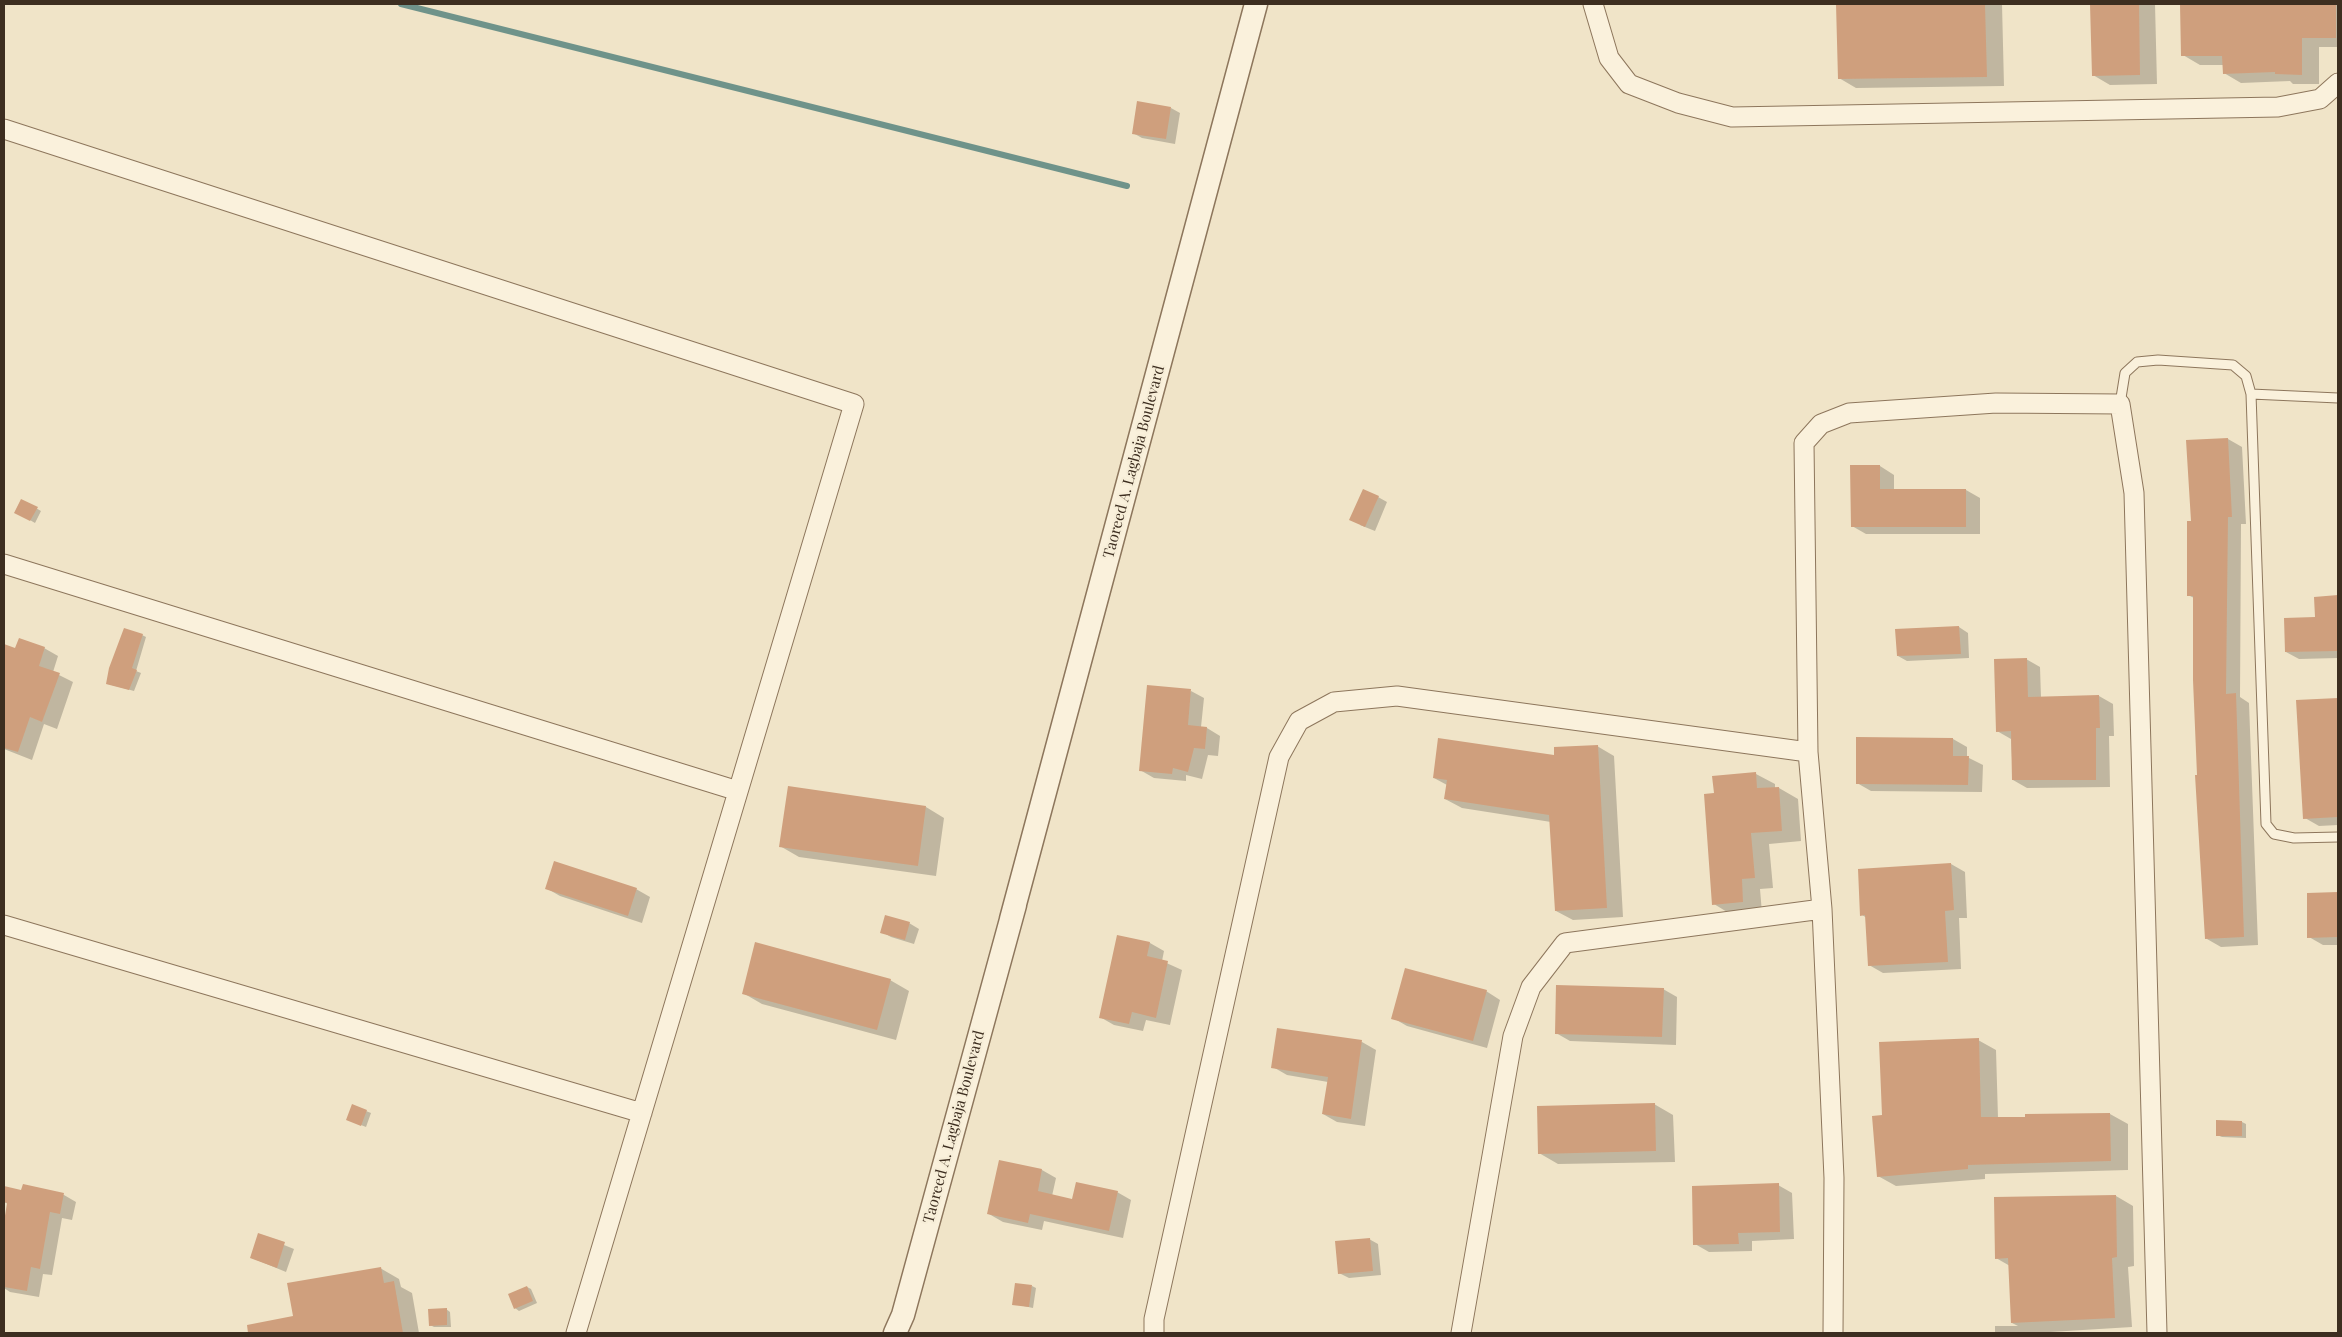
<!DOCTYPE html>
<style>
body{margin:0}
#map{position:relative;width:2342px;height:1337px;overflow:hidden;background:#f0e4c8;font-family:"Playfair Display",serif}
canvas{display:block}
.frame{position:absolute;inset:0;border:5px solid #3d2e20;pointer-events:none}
</style>
<div id="map">
<canvas width="2342" height="1337"></canvas>
<div class="frame"></div>
</div>
<script>
const context = document.querySelector('canvas').getContext('2d');
context.lineJoin = 'round';
function paint(path, color) {
  context.fillStyle = color;
  context.fill(path, 'evenodd');
}
function shape(rows) {
  const path = new Path2D();
  for (const r of rows) {
    path.moveTo(r[0], r[1]);
    for (let i = 2; i < r.length; i += 2) path.lineTo(r[i], r[i + 1]);
  }
  return path;
}
function stroke(path, color, width, dash) {
  context.strokeStyle = color;
  context.lineWidth = width;
  context.lineCap = dash ? 'butt' : 'round';
  context.setLineDash(dash || []);
  context.stroke(path);
}
function write(font, color, halo, rows, align = 'center') {
  context.font = font + ' "Playfair Display",serif';
  context.lineWidth = 4.5;
  context.setLineDash([]);
  context.textBaseline = 'middle';
  context.strokeStyle = halo;
  context.fillStyle = color;
  for (const [text, x, y, turn = 0] of rows) {
    context.save();
    context.translate(x, y);
    context.rotate((+turn || 0) * Math.PI / 180);
    context.textAlign = isNaN(turn) ? turn : align;
    if (halo) context.strokeText(text, 0, 0);
    context.fillText(text, 0, 0);
    context.restore();
  }
}
paint(shape([
 [1837,4,2002,4,2004,86,1856,88,1839,78],
 [2092,4,2155,4,2157,84,2110,85,2093,75],
 [2181,4,2338,4,2338,47,2319,47,2319,84,2293,84,2290,81,2241,83,2224,73,2224,65,2200,65,2183,55],
 [1171,108,1180,113,1175,144,1142,138,1133,133],
 [2228,439,2242,447,2246,524,2241,524,2240,697,2249,703,2258,945,2221,947,2207,939,2194,598,2188,595,2192,523],
 [1880,466,1894,475,1894,490,1966,490,1980,498,1980,534,1866,534,1852,526],
 [1378,497,1387,502,1375,531,1360,525],
 [22,500,41,511,35,523,16,512],
 [2338,597,2338,658,2299,659,2286,652,2316,618,2315,598],
 [1959,627,1968,633,1969,658,1907,661,1898,656],
 [142,635,146,637,136,671,141,673,134,691,108,684],
 [4,645,16,650,44,648,58,656,53,672,73,682,57,729,44,724,32,760,4,749],
 [2026,659,2040,667,2041,698,2099,696,2113,704,2114,736,2109,736,2110,787,2027,788,2013,780,2011,739,1997,731],
 [1191,691,1204,698,1201,727,1207,728,1220,736,1218,756,1208,755,1202,779,1186,775,1186,781,1154,778,1140,770],
 [2338,699,2338,825,2319,826,2305,818,2297,702],
 [1953,739,1967,747,1967,757,1983,765,1982,792,1871,791,1857,783],
 [1597,746,1614,756,1623,917,1573,920,1556,911,1551,822,1462,808,1445,799,1447,785,1434,778,1555,757],
 [1756,774,1775,784,1775,788,1779,788,1798,799,1801,841,1769,844,1773,888,1760,889,1762,913,1732,915,1714,904,1715,794],
 [926,807,944,818,936,876,799,857,780,846],
 [1951,864,1965,872,1967,918,1959,918,1961,969,1883,973,1869,965,1867,918,1862,915],
 [546,888,636,889,650,897,642,923,560,896],
 [2308,894,2338,894,2338,945,2323,945,2309,937],
 [909,923,919,929,914,944,891,937,882,932],
 [1118,936,1150,943,1164,951,1162,961,1182,970,1170,1025,1146,1020,1143,1031,1114,1025,1100,1017],
 [890,980,909,991,896,1040,762,1004,743,993],
 [1663,989,1677,997,1676,1045,1570,1041,1556,1033],
 [1486,991,1500,1000,1487,1048,1407,1026,1393,1018],
 [1978,1040,1996,1050,1998,1118,2026,1118,2026,1115,2110,1114,2128,1124,2128,1170,1985,1174,1985,1179,1896,1186,1878,1176,1883,1116],
 [1362,1042,1376,1050,1365,1126,1337,1122,1323,1114,1328,1082,1287,1075,1273,1067],
 [1654,1104,1673,1115,1675,1162,1558,1164,1539,1153],
 [366,1111,371,1113,366,1127,351,1121],
 [2242,1122,2246,1124,2246,1138,2222,1137,2217,1135],
 [1000,1161,1042,1170,1056,1178,1052,1196,1073,1200,1117,1192,1131,1200,1123,1238,1044,1221,1042,1230,1003,1222,989,1214],
 [1778,1185,1792,1193,1794,1239,1752,1241,1752,1251,1709,1252,1695,1244],
 [24,1186,64,1195,76,1202,72,1220,62,1218,52,1275,43,1274,39,1297,10,1292,4,1288,4,1229,8,1204,4,1202,4,1196,5,1188,22,1192],
 [2116,1196,2133,1206,2134,1266,2128,1267,2132,1327,2034,1333,1995,1333,1995,1326,2018,1326,2012,1323,2010,1266,1996,1258],
 [259,1235,294,1249,286,1272,252,1258],
 [1369,1239,1378,1244,1381,1275,1349,1278,1339,1273],
 [380,1268,399,1279,401,1287,412,1293,419,1333,280,1333,277,1321,295,1317],
 [1032,1286,1036,1288,1033,1308,1014,1304],
 [527,1287,531,1289,537,1303,519,1311,515,1308],
 [446,1309,450,1312,451,1327,434,1327,430,1325]
]), '#0003');
stroke(shape([
 [401,4,1127,186]
]), '#6f938a', 6);
paint(shape([
 [1836,4,1985,4,1987,77,1838,79],
 [2090,4,2139,4,2140,75,2092,76],
 [2180,4,2336,4,2336,38,2302,38,2302,75,2275,74,2275,72,2223,74,2222,56,2181,56],
 [1137,101,1171,107,1166,139,1132,134],
 [2228,438,2232,517,2228,517,2226,694,2236,693,2244,937,2205,939,2195,775,2197,775,2193,680,2193,596,2187,596,2187,521,2191,521,2186,440],
 [1850,465,1880,465,1880,489,1966,489,1966,527,1851,527],
 [1363,489,1379,496,1365,527,1349,520],
 [21,499,38,507,30,521,14,513],
 [2338,595,2338,651,2285,652,2284,618,2315,617,2314,597],
 [1959,626,1961,654,1897,656,1895,629],
 [124,628,143,634,132,668,137,670,129,690,106,684,109,668],
 [19,638,45,647,39,666,60,673,42,722,30,717,18,752,4,748,4,644,15,648],
 [2027,658,2028,697,2099,695,2100,728,2096,728,2096,780,2012,780,2011,731,1996,732,1994,659],
 [1147,685,1191,689,1188,725,1207,727,1205,749,1194,748,1188,772,1173,768,1172,774,1139,771],
 [2338,698,2338,817,2303,819,2296,700],
 [1856,737,1953,738,1953,756,1969,756,1968,785,1856,784],
 [1438,738,1554,755,1554,747,1598,745,1607,908,1555,911,1549,815,1444,799,1447,780,1433,778],
 [1756,772,1757,788,1779,787,1782,831,1751,833,1755,878,1742,879,1743,902,1712,905,1704,794,1714,793,1712,776],
 [788,786,926,806,918,866,779,847],
 [554,861,637,888,628,916,545,889],
 [1951,863,1954,910,1945,911,1948,962,1868,966,1865,915,1860,916,1858,869],
 [2338,892,2338,937,2307,938,2307,893],
 [885,915,910,922,905,940,880,933],
 [1117,935,1150,942,1147,956,1168,961,1156,1018,1132,1012,1129,1024,1099,1018],
 [755,942,891,979,877,1030,742,994],
 [1405,968,1487,990,1473,1041,1391,1019],
 [1556,985,1664,988,1662,1037,1555,1034],
 [1277,1028,1362,1040,1351,1119,1322,1114,1328,1077,1271,1068],
 [1979,1038,1981,1117,2025,1117,2025,1114,2110,1113,2111,1161,1968,1165,1968,1169,1877,1177,1872,1116,1882,1115,1879,1042],
 [1655,1103,1656,1151,1538,1154,1537,1106],
 [352,1104,367,1110,361,1126,346,1120],
 [2216,1120,2242,1121,2242,1136,2216,1136],
 [999,1160,1042,1169,1038,1191,1072,1199,1076,1182,1118,1191,1109,1231,1030,1214,1028,1223,987,1214],
 [1779,1183,1780,1232,1738,1233,1739,1244,1693,1245,1692,1186],
 [23,1184,64,1193,60,1214,50,1212,40,1269,31,1267,27,1291,4,1287,4,1222,7,1203,4,1202,4,1186,21,1190],
 [2116,1195,2117,1257,2112,1258,2115,1318,2011,1323,2008,1258,1995,1259,1994,1197],
 [258,1233,285,1242,277,1268,250,1258],
 [1370,1238,1373,1271,1338,1274,1335,1241],
 [381,1267,384,1283,394,1281,403,1333,248,1333,247,1325,293,1316,287,1283],
 [1015,1283,1032,1285,1029,1307,1012,1305],
 [527,1286,533,1301,514,1309,508,1294],
 [447,1308,447,1325,429,1326,428,1309]
]), '#cf9f7d');
const service = shape([
 [2251,394,2338,398],
 [2120,404,2125,373,2137,362,2158,360,2233,365,2246,376,2251,394,2266,824,2274,834,2294,838,2338,837]
]);
const minor = shape([
 [1593,4,1609,58,1629,84,1678,103,1732,117,2278,107,2320,99,2338,83],
 [4,129,854,404,576,1333],
 [4,564,738,791],
 [4,925,642,1113],
 [1154,1333,1154,1319,1279,757,1299,721,1334,702,1397,696,1808,752],
 [1461,1333,1513,1036,1531,987,1565,943,1822,909],
 [1833,1333,1834,1178,1822,909,1808,752,1804,443,1821,424,1849,413,1996,403,2120,404,2134,493,2157,1333]
]);
const tertiary = shape([
 [1011,919,1256,4],
 [895,1333,903,1315,1015,905]
]);
stroke(service, '#8d765c', 11);
stroke(minor, '#8d765c', 21);
stroke(tertiary, '#8d765c', 25);
stroke(service, '#faf1dc', 9);
stroke(minor, '#faf1dc', 19);
stroke(tertiary, '#faf1dc', 22);
write('15px', '#3d2e20', '#f7eed8', [
 ["Taoreed A. Lagbaja Boulevard",1134,462,-75],
 ["Taoreed A. Lagbaja Boulevard",954,1127,-75]
]);
</script>
